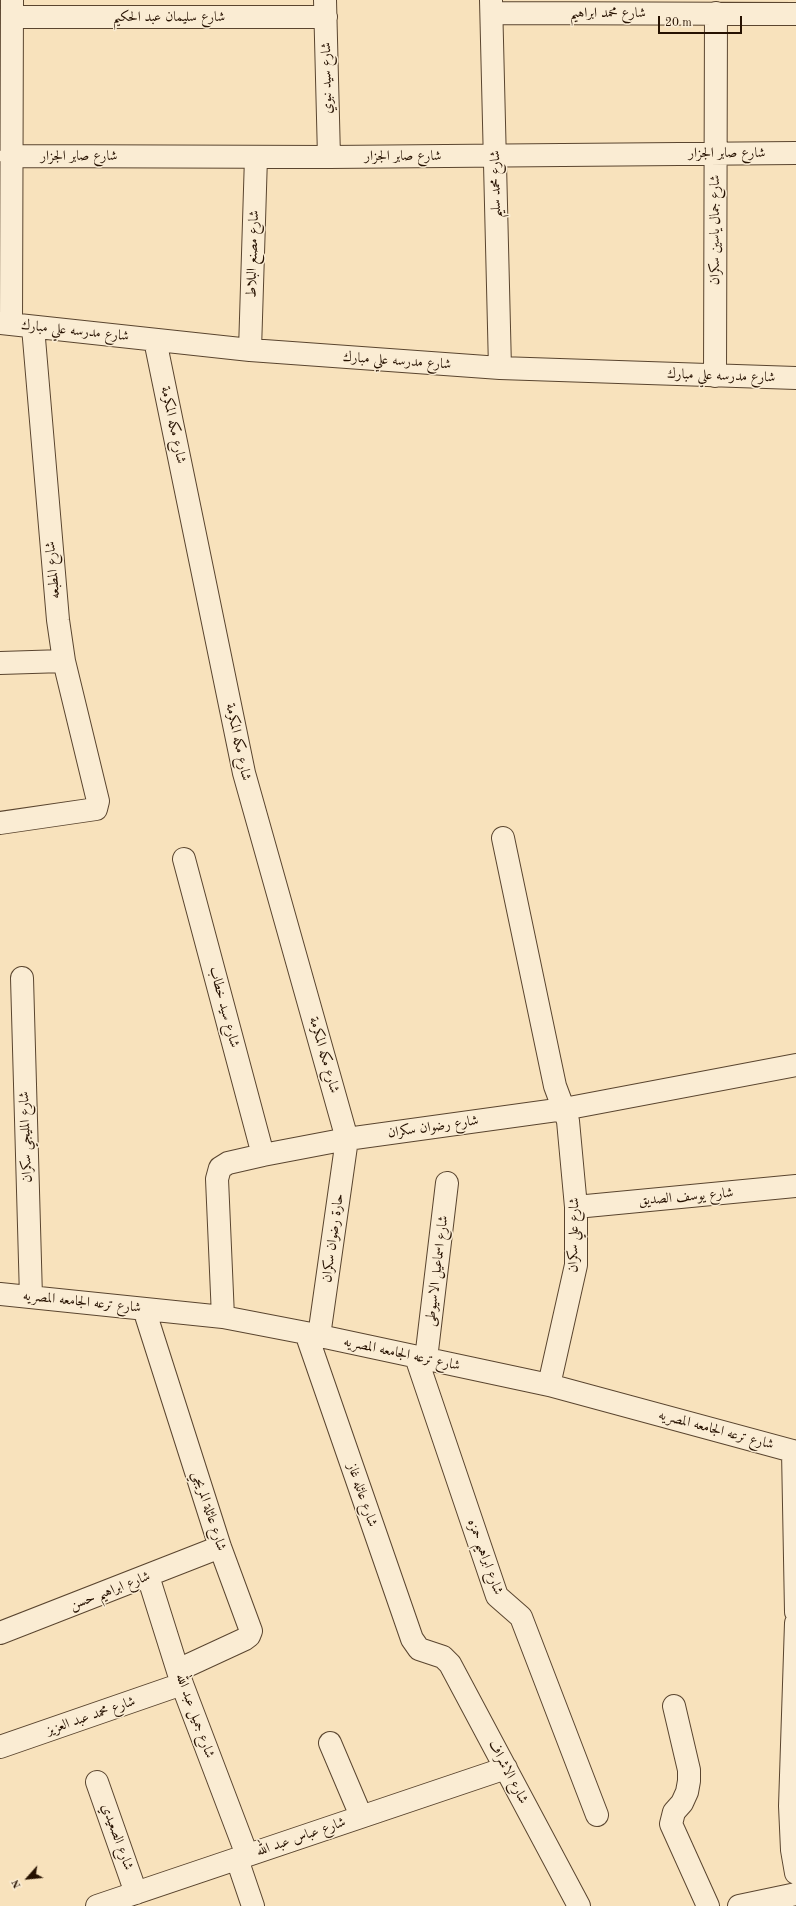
<!DOCTYPE html>
<meta charset="utf-8">
<style>
body{margin:0}
#map{position:relative;width:796px;height:1906px;overflow:hidden;background:#f8e2bc;font-family:"Old Standard TT",serif}
canvas{display:block}
.north{position:absolute;left:8px;top:1858px;width:40px;height:40px;-webkit-text-stroke:3px #faecd3;paint-order:stroke;rotate:243deg;font-size:11px;font-weight:700;line-height:16px;text-align:center;color:#261100}
.north::after{content:'';display:block;margin:auto;width:14px;height:18px;background:#261100;clip-path:polygon(50% 0,100% 100%,50% 72%,0 100%)}
.scale{position:absolute;left:658px;top:16px;width:84px;height:18px;box-sizing:border-box;border:2px solid #261100;border-top:0;padding-left:5px;font-size:12px;line-height:14px;white-space:nowrap;color:#261100;-webkit-text-stroke:3px #faecd3;paint-order:stroke}
</style>
<div id="map">
<canvas width="796" height="1906"></canvas>
<div class="north">N</div>
<div class="scale">20 m</div>
</div>
<script>
const context = document.querySelector('canvas').getContext('2d');
context.lineJoin = 'round';
function shape(rows) {
  const path = new Path2D();
  for (const r of rows) {
    path.moveTo(r[0], r[1]);
    for (let i = 2; i < r.length; i += 2) path.lineTo(r[i], r[i + 1]);
  }
  return path;
}
function stroke(path, color, width, dash) {
  context.strokeStyle = color;
  context.lineWidth = width;
  context.lineCap = dash ? 'butt' : 'round';
  context.setLineDash(dash || []);
  context.stroke(path);
}
function write(font, color, halo, rows, align = 'center') {
  context.font = font + ' "Old Standard TT",Amiri,serif';
  context.lineWidth = 3;
  context.setLineDash([]);
  context.textBaseline = 'middle';
  context.strokeStyle = halo;
  context.fillStyle = color;
  for (const [text, x, y, turn = 0] of rows) {
    context.save();
    context.translate(x, y);
    context.rotate((+turn || 0) * Math.PI / 180);
    context.textAlign = isNaN(turn) ? turn : align;
    if (halo) context.strokeText(text, 0, 0);
    context.fillText(text, 0, 0);
    context.restore();
  }
}
const street = shape([
 [325,0,329,157],
 [491,0,500,368],
 [492,13,796,14],
 [12,17,326,17],
 [10,156,329,157,796,153],
 [0,323,250,350,500,368,796,378],
 [11,324,12,0],
 [155,340,244,773,347,1139,319,1336],
 [250,350,256,157],
 [715,376,716,13],
 [0,663,64,661],
 [0,823,96,809,98,801,64,661,58,620,33,327],
 [503,838,555,1086,568,1121,576,1207,576,1265,549,1385],
 [184,859,263,1155],
 [22,978,31,1297],
 [576,1207,796,1186],
 [0,1294,223,1317,306,1333,549,1385,796,1452],
 [144,1309,220,1547,251,1631,249,1636,245,1639,178,1670],
 [223,1317,217,1179,220,1168,228,1163,263,1155,347,1139,564,1109,796,1065],
 [306,1333,412,1639,419,1649,443,1657,450,1664,579,1906],
 [416,1357,497,1596,521,1617,597,1815],
 [426,1359,447,1183],
 [793,1451,796,1612],
 [148,1576,182,1684,247,1855],
 [796,1623,790,1806,792,1850,796,1873],
 [0,1633,220,1547],
 [674,1706,689,1770,689,1781,687,1792,682,1803,674,1812,671,1824,708,1906],
 [330,1743,361,1816],
 [0,1747,182,1684],
 [97,1782,136,1893],
 [237,1859,253,1906],
 [97,1906,506,1768],
 [739,1906,796,1894]
]);
stroke(street, '#5a452f', 24);
stroke(street, '#faecd3', 22);
write('14px', '#261100', '#faecd3', [
 ["شارع محمد ابراهيم",608,13],
 ["شارع سليمان عبد الحكيم",169,17],
 ["شارع سيد نبوي",327,78,-91],
 ["شارع صابر الجزار",727,153],
 ["شارع صابر الجزار",79,156],
 ["شارع صابر الجزار",403,156],
 ["شارع محمد سليم",496,184,-91],
 ["شارع جمال ياسين سكران",715,230,-90],
 ["شارع مصنع البلاط",253,254,-88],
 ["شارع مدرسه علي مبارك",75,331,6],
 ["شارع مدرسه علي مبارك",397,361,4],
 ["شارع مدرسه علي مبارك",721,376,2],
 ["شارع مكه المكرمة",173,425,78],
 ["شارع المطبعه",53,570,-95],
 ["شارع مكه المكرمة",238,742,78],
 ["شارع سيد خطاب",224,1007,75],
 ["شارع مكه المكرمة",324,1055,74],
 ["شارع رضوان سكران",433,1127,-8],
 ["شارع المليجي سكران",26,1137,-92],
 ["شارع يوسف الصديق",686,1197,-5],
 ["شارع علي سكران",574,1235,-89],
 ["حارة رضوان سكران",333,1238,-82],
 ["شارع اسماعيل الاسيوطى",437,1271,-83],
 ["شارع ترعه الجامعه المصريه",82,1302,6],
 ["شارع ترعه الجامعه المصريه",402,1354,12],
 ["شارع ترعه الجامعه المصريه",716,1430,15],
 ["شارع عائله غاز",362,1495,71],
 ["شارع عائلة المريجي",209,1511,72],
 ["شارع ابراهيم حمزه",485,1557,70],
 ["شارع ابراهيم حسن",110,1591,-21],
 ["شارع محمد عبد العزيز",91,1716,-19],
 ["شارع جميل عبد الله",195,1716,70],
 ["شارع الاشراف",508,1772,62],
 ["شارع الصعيدي",117,1837,70],
 ["شارع عباس عبد الله",301,1837,-19]
]);
</script>
